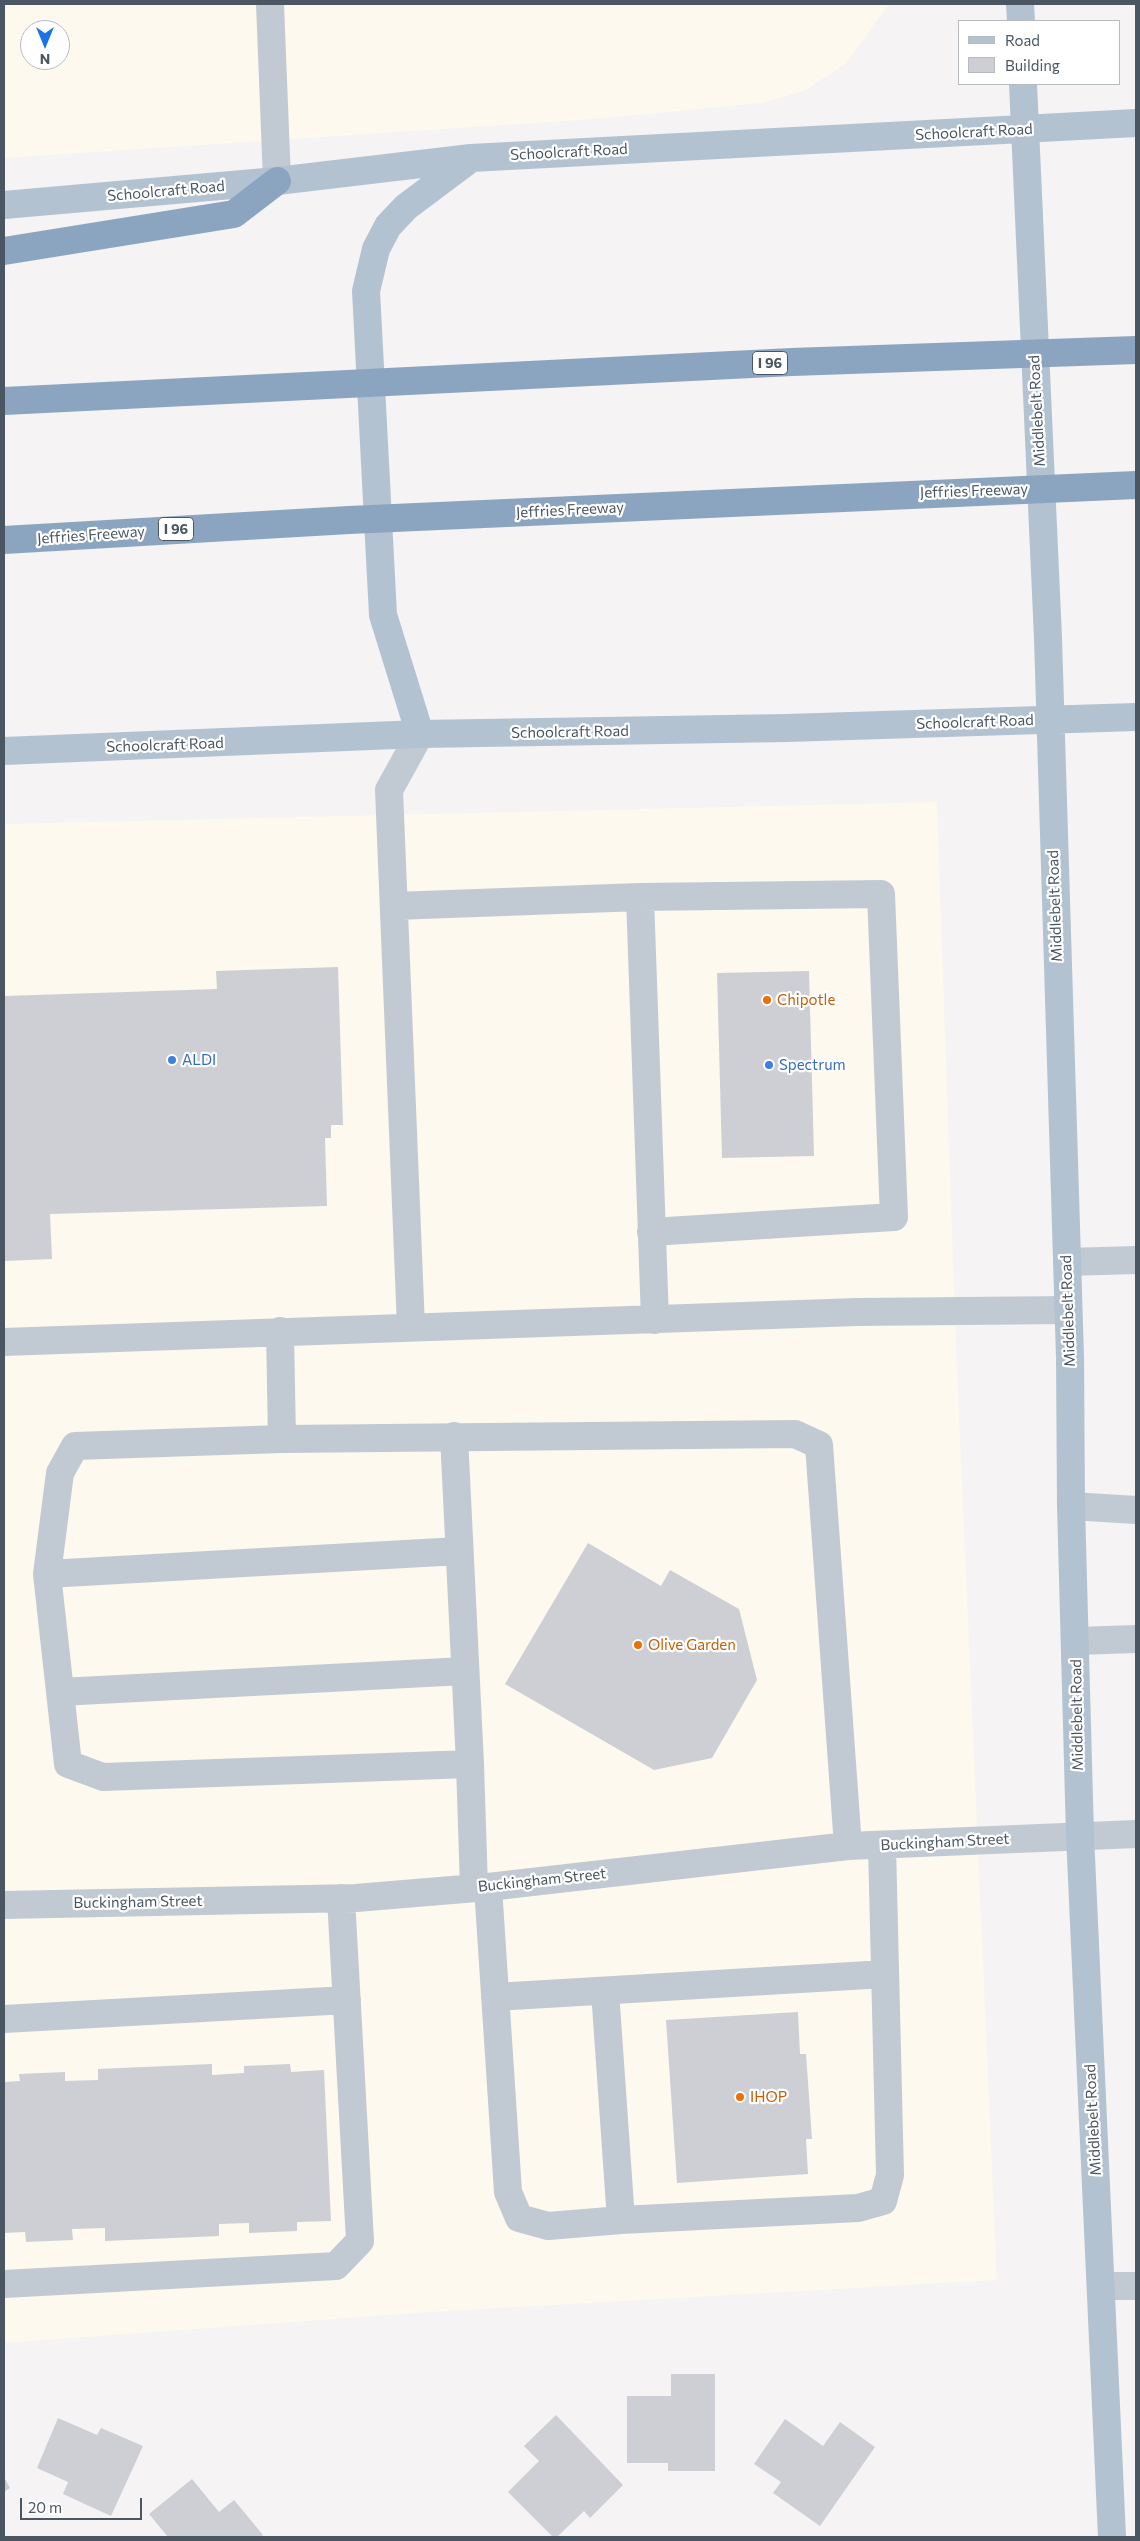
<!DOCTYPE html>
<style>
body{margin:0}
#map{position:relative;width:1140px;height:2541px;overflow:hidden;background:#f5f3f3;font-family:Commissioner,sans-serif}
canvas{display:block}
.frame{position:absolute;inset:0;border:5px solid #4a5661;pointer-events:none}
.legend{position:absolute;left:958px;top:20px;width:162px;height:65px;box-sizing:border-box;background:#fff;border:1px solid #b7bbc0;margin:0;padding:6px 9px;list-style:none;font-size:15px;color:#4a5661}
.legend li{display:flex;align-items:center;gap:10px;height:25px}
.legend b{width:25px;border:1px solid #b7bbc0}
.north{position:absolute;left:20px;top:20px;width:50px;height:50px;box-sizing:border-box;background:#fff;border:1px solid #b7bbc0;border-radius:50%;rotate:180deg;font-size:14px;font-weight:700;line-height:20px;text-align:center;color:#4a5661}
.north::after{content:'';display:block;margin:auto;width:18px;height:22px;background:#1a73e8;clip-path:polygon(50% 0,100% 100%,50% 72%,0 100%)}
.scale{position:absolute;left:20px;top:2498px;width:122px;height:22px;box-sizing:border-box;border:2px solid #4a5661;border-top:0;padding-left:6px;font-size:15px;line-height:18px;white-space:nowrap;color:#4a5661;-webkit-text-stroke:4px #fff;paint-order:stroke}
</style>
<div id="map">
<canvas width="1140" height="2541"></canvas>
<div class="frame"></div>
<ul class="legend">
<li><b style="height:6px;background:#b3c2d1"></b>Road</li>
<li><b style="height:14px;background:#cdcfd5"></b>Building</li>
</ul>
<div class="north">N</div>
<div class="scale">20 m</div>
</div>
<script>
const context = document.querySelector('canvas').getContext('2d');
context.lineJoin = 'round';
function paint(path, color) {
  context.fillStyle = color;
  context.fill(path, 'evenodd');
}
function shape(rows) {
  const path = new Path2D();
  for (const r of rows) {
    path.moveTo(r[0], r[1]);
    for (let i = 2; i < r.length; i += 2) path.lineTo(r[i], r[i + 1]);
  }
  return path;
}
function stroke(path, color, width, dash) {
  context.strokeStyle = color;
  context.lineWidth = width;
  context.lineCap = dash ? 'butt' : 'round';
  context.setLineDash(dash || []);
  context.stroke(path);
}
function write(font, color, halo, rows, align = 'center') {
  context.font = font + ' Commissioner,sans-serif';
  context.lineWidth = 4.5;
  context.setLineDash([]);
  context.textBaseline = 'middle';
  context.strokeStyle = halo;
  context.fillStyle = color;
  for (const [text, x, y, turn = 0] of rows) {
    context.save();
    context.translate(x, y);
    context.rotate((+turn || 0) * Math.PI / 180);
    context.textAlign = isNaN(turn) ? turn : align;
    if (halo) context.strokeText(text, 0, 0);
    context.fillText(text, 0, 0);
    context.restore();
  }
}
paint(shape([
 [4,4,889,4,845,64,804,91,761,103,595,119,4,158],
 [30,30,60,30,60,60,30,60],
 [937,802,956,1344,997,2280,430,2312,4,2343,4,824]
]), '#fdf9ef');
paint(shape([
 [338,967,343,1125,331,1125,331,1138,325,1138,327,1206,50,1214,52,1259,4,1261,4,996,217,989,216,971],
 [809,971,814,1156,722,1158,717,973],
 [588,1543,661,1586,670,1570,739,1609,757,1680,712,1758,654,1770,505,1684],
 [798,2012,800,2054,806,2054,812,2139,806,2139,808,2174,677,2183,666,2020],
 [212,2064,212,2075,244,2073,244,2066,290,2064,291,2072,324,2070,331,2221,297,2222,297,2231,249,2233,249,2223,219,2224,219,2236,105,2241,105,2228,72,2229,73,2240,26,2242,25,2232,4,2233,4,2082,20,2081,19,2074,65,2072,65,2081,98,2080,98,2069],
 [671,2374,715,2374,715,2471,668,2471,668,2463,627,2463,627,2396,671,2396],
 [556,2415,623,2485,590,2518,584,2511,557,2537,553,2537,508,2492,539,2461,524,2446],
 [58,2418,97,2435,101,2428,143,2446,111,2516,63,2494,68,2482,37,2468],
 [785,2419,823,2446,840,2422,875,2447,820,2526,773,2493,781,2482,754,2464],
 [4,2477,10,2488,4,2492],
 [192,2479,219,2512,234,2500,263,2535,260,2537,168,2537,149,2514]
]), '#cdcfd5');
stroke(shape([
 [270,4,277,181],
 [640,897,655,1320],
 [395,906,640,897,881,894,894,1217,651,1232],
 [1067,1262,1136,1260],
 [411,1327,389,790,420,734],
 [280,1331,282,1439,795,1434,819,1445,848,1846],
 [4,1342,857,1312,1068,1310],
 [282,1439,75,1446,60,1473,47,1574,68,1764,103,1777,470,1764,454,1436],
 [1071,1506,1136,1510],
 [47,1574,459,1551],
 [1076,1641,1136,1639],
 [60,1692,465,1671],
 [470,1764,474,1888],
 [488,1887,508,2192,519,2218,548,2226,621,2220,858,2208,883,2201,890,2175,882,1845],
 [4,1905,356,1898,488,1887,848,1846,1136,1834],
 [605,1991,621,2220],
 [495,1997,885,1974],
 [4,2019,347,2000],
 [4,2284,336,2266,360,2241,341,1898],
 [1101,2286,1136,2286]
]), '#c1cad2', 28);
stroke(shape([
 [1020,4,1021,21],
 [1023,84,1048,638,1070,1357,1071,1506,1080,1835,1112,2537],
 [4,205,277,181,471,158,1136,123],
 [420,734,383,615,366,291,376,249,388,226,406,207,470,159],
 [4,751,420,734,787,728,1136,717]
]), '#b3c2d1', 28);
stroke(shape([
 [4,251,234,214,277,181],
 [4,401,792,362,1136,350],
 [4,540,349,520,1136,485]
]), '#8ba5c1', 28);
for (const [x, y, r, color] of [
 [767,1000,5,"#e8710a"],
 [172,1060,5,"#3f7fe0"],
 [769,1065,5,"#3f7fe0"],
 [638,1645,5,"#e8710a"],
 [740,2097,5,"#e8710a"]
]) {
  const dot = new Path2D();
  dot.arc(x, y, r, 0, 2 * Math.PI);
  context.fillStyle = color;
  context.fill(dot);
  stroke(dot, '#fff', 2);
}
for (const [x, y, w] of [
 [770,363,35],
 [176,529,35]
]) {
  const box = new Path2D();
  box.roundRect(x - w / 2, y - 11.5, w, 23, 4);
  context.fillStyle = '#fff';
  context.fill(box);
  stroke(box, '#4a5661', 1);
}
write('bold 14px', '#4a5661', null, [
 ["I 96",770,363],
 ["I 96",176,529]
]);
write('15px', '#4a5661', '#fff', [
 ["Schoolcraft Road",974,132,-3],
 ["Schoolcraft Road",569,152,-3],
 ["Schoolcraft Road",166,191,-5],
 ["Middlebelt Road",1037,411,-93],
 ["Jeffries Freeway",974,491,-2],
 ["Jeffries Freeway",570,510,-3],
 ["Jeffries Freeway",91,535,-4],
 ["Schoolcraft Road",975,722,-2],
 ["Schoolcraft Road",570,732,-1],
 ["Schoolcraft Road",165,745,-2],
 ["Middlebelt Road",1055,906,-92],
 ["Middlebelt Road",1068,1311,-92],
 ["Middlebelt Road",1077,1715,-91],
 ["Buckingham Street",945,1842,-3],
 ["Buckingham Street",542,1880,-6],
 ["Buckingham Street",138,1902,-1],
 ["Middlebelt Road",1093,2120,-93]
]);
write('15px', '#c56008', '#fff', [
 ["Chipotle",777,1000],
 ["Olive Garden",648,1645],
 ["IHOP",750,2097]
], 'left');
write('15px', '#366cbe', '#fff', [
 ["ALDI",182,1060],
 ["Spectrum",779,1065]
], 'left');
</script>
